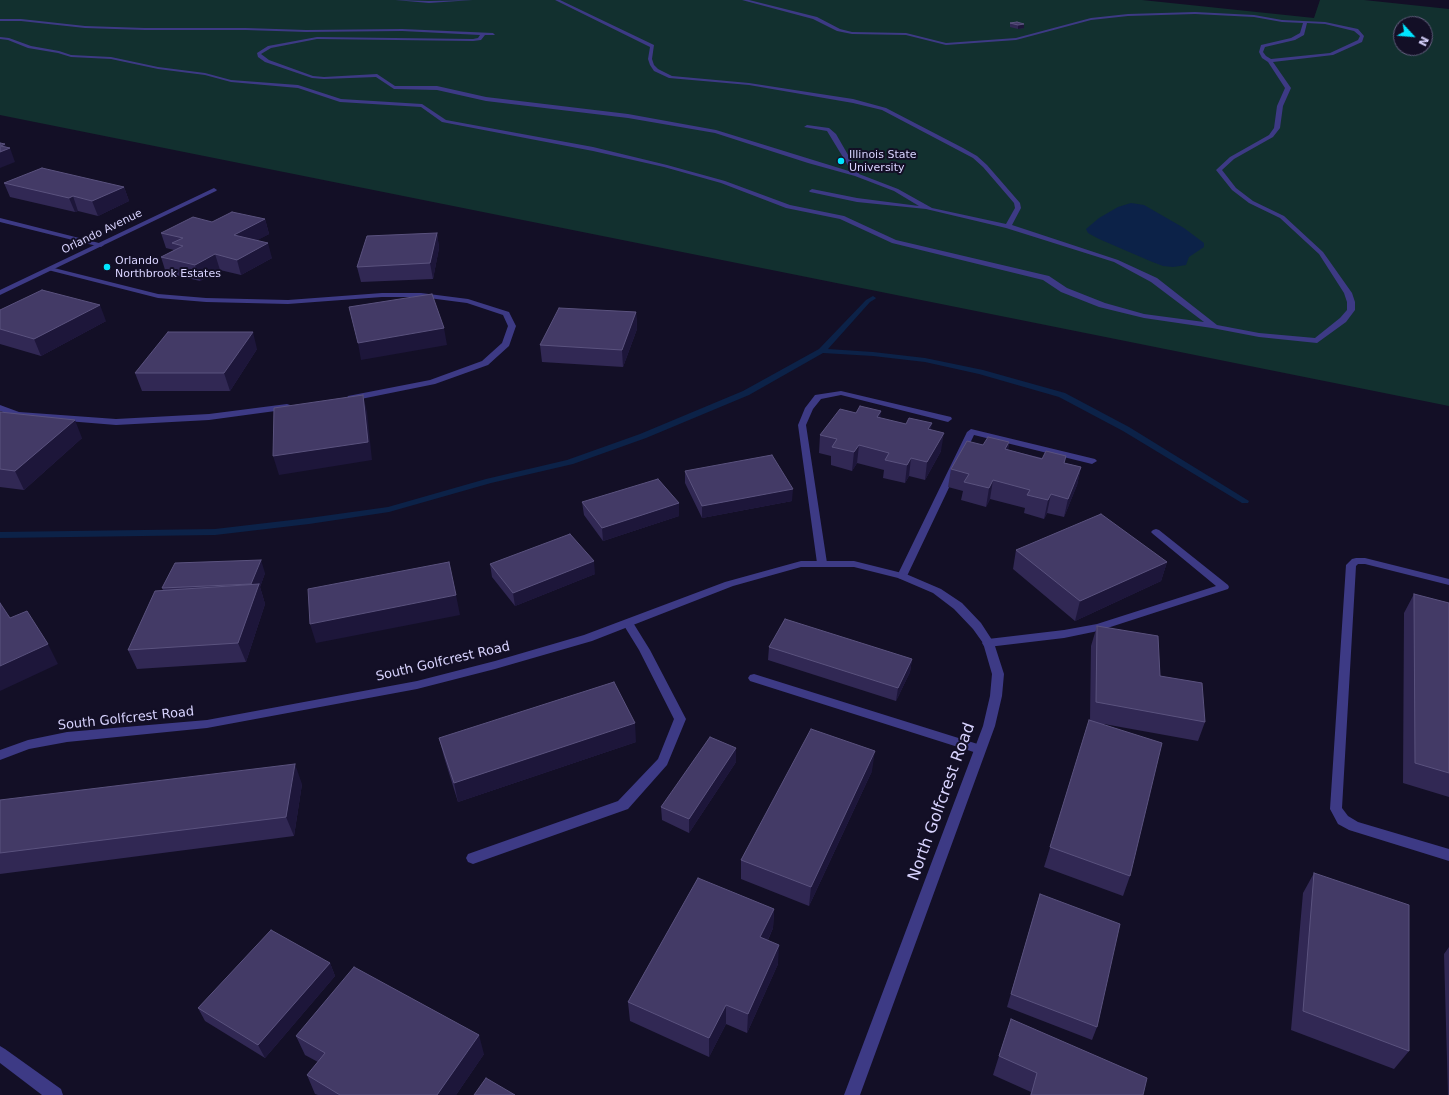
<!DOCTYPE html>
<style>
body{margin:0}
#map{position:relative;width:1449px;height:1095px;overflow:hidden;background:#130f26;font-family:"DejaVu Sans",sans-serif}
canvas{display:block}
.north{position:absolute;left:1393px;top:16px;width:40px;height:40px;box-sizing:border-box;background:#130f26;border:1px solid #625e7d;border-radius:50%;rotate:116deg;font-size:11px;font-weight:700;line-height:16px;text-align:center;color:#d9d4ff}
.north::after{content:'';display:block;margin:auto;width:14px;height:18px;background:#00e5ff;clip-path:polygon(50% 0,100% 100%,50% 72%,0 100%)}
</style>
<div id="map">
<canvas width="1449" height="1095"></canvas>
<div class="north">N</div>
</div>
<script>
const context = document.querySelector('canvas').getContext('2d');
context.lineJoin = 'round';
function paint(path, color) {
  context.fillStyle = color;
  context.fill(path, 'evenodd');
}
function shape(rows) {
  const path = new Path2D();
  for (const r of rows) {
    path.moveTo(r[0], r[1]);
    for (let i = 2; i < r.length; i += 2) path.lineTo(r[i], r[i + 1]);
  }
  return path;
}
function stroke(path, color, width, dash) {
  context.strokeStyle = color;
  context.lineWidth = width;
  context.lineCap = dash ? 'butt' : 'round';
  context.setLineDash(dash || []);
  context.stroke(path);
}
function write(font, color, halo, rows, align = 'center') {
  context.font = font + ' "DejaVu Sans",sans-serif';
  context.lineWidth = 4;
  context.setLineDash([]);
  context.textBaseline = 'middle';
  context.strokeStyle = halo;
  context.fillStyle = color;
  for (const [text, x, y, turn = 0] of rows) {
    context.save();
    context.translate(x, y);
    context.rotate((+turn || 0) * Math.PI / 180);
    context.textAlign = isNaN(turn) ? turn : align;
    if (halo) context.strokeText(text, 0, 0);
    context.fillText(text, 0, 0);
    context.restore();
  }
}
paint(shape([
 [0,0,1142,0,1314,18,1320,0,1364,0,1449,9,1449,406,0,115],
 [1401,24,1425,24,1425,48,1401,48]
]), '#12302f');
paint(shape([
 [1131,203,1144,205,1184,228,1204,243,1204,247,1189,257,1186,265,1173,267,1163,266,1150,261,1099,239,1088,233,1086,229,1099,218,1118,207]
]), '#0c2248');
paint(shape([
 [873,296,876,298,875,299,870,302,828,349,873,352,925,358,983,370,1065,393,1129,427,1249,501,1248,503,1242,503,1123,431,1059,397,979,374,925,362,873,356,823,353,749,395,646,438,573,464,491,483,389,512,309,524,215,535,0,538,0,532,215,529,309,518,388,507,486,479,567,460,640,434,743,391,819,349,866,300,873,296]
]), '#0c2248');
paint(shape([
 [395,0,429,1,473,0,429,3,395,0],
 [555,0,560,0,654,45,652,59,654,65,658,69,672,76,749,83,853,99,886,108,963,148,977,156,987,165,1020,203,1021,208,1012,225,1118,260,1157,278,1217,325,1259,333,1315,338,1340,318,1347,310,1347,302,1344,293,1319,254,1280,218,1249,203,1232,190,1216,170,1230,157,1269,135,1274,128,1277,106,1285,88,1268,62,1262,58,1259,52,1261,45,1291,38,1300,33,1303,23,1282,22,1254,17,1195,14,1128,16,1091,20,1016,40,946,45,906,35,852,34,837,31,813,19,742,0,749,0,817,17,840,29,852,32,906,33,946,43,1016,38,1091,18,1128,14,1195,12,1254,15,1282,20,1325,22,1358,29,1364,36,1362,42,1333,55,1273,62,1291,88,1283,106,1280,128,1273,137,1234,159,1222,170,1236,188,1253,201,1284,216,1323,252,1352,293,1355,302,1355,310,1346,322,1317,343,1259,337,1212,328,1144,318,1099,307,1061,292,1043,280,892,243,840,219,786,208,721,183,664,167,593,151,442,122,421,107,340,102,298,88,231,82,205,75,158,69,111,59,71,57,58,53,28,48,8,40,0,39,0,37,9,38,31,46,59,51,71,55,111,57,158,67,205,73,231,80,298,85,341,99,422,104,446,120,593,147,667,165,725,181,790,205,844,216,896,240,1049,276,1067,288,1105,303,1144,314,1204,322,1151,282,1114,262,1006,228,926,209,857,202,810,192,809,191,812,189,857,198,919,206,894,191,855,176,808,163,715,133,628,118,486,101,437,90,394,89,376,77,324,79,312,78,265,62,258,57,257,53,268,46,317,37,473,39,478,38,480,35,402,31,306,32,246,30,145,30,85,28,21,21,0,21,0,19,21,19,85,26,145,28,246,28,306,30,402,29,493,33,495,35,485,35,481,40,473,41,317,39,271,48,261,54,269,60,313,76,324,77,377,74,395,86,437,86,486,97,628,114,716,130,852,172,827,131,804,127,807,125,829,128,836,134,859,174,898,189,932,208,1006,224,1015,208,1014,203,983,167,973,158,882,110,853,103,749,85,669,78,654,71,650,65,648,59,650,47,555,0],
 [1307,23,1325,24,1354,31,1360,36,1358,40,1330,53,1271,59,1266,56,1263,52,1265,47,1295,40,1304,35,1307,23],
 [0,218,103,244,104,245,101,247,0,222,0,218],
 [50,267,158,294,206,298,288,300,382,293,421,293,468,299,509,312,516,326,509,346,488,365,435,384,351,401,348,400,347,398,348,396,430,380,482,361,502,343,508,326,503,315,467,303,421,297,382,297,288,304,206,302,158,298,48,270,47,269,50,267],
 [841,391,951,417,952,419,948,422,841,395,821,399,813,409,806,425,827,563,822,566,817,563,798,425,805,408,815,395,841,391],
 [287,404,290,405,291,407,290,409,209,420,116,425,18,417,0,411,0,405,19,412,116,419,209,414,287,404],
 [971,429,1095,459,1097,461,1092,464,974,435,907,576,902,579,898,578,897,576,967,432,971,429],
 [1156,529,1159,530,1228,585,1229,587,1228,589,1098,631,1064,638,988,647,984,646,982,643,984,640,988,639,1064,630,1097,624,1216,586,1153,534,1151,532,1153,530,1156,529],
 [1356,558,1365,558,1449,579,1449,585,1365,564,1358,564,1356,566,1342,808,1348,816,1358,822,1449,849,1449,861,1349,830,1338,824,1330,809,1346,565,1352,559,1356,558],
 [628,620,632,621,650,650,686,719,667,765,628,809,473,864,468,862,466,858,468,854,618,801,658,759,674,719,639,650,623,624,624,621,628,620],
 [754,674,984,746,986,749,984,752,980,754,750,681,748,678,750,675,754,674]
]), '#3d3a85');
paint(shape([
 [214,188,217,190,216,191,0,295,0,290,214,188],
 [801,561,854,561,906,574,941,589,962,603,981,623,994,643,1004,674,1002,696,995,726,860,1095,844,1095,983,726,990,696,992,674,983,643,973,629,954,609,933,593,898,578,854,567,801,567,733,586,592,641,495,669,417,689,207,728,67,742,29,749,0,760,0,750,28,740,67,732,207,720,417,681,495,661,584,635,725,582,801,561],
 [0,1046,5,1049,61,1089,63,1095,42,1095,0,1063,0,1046]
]), '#3d3a85');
paint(shape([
 [1017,22,1024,28,1018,29,1010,27,1010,23],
 [4,183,124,187,129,201,98,216,78,211,75,212,10,197],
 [265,219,269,234,257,240,272,258,241,275,220,270,200,281,166,273,161,257,174,250,166,248,161,233,212,222],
 [437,233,439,248,433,279,361,282,357,267],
 [0,310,106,321,41,356,0,344],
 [636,312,637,329,623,367,542,362,540,345],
 [257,349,230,391,142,391,135,373],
 [0,412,82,438,24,490,0,487],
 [856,413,880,418,931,430,941,451,925,480,909,476,905,483,883,478,884,470,857,463,852,471,831,465,831,456,819,453,820,435],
 [1009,442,1008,450,1081,467,1077,485,1064,517,1047,513,1044,519,1024,513,1025,508,990,499,986,507,961,500,963,491,948,487,951,469,983,445],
 [685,471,792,501,702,518,685,483],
 [582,502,679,503,679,516,603,541,584,515],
 [1016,550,1167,562,1161,581,1075,621,1013,569],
 [490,564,595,574,515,606,492,577],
 [265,573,260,587,265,604,246,662,137,669,128,650,163,590,162,588],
 [1414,594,1449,603,1449,797,1403,783,1404,613],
 [1097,626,1160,676,1205,722,1198,741,1104,724,1130,876,1123,896,1044,867,1090,720,1091,646],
 [769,647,912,659,910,672,896,701,768,660],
 [439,738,636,742,458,802,444,757],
 [736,748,736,762,689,833,662,820,661,807],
 [872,771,809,906,741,879,741,860],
 [302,784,294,836,0,874,0,800],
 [1314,873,1409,1051,1394,1069,1291,1030,1303,893],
 [1040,894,1097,1027,1092,1040,1007,1007],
 [774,909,773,928,768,940,778,964,747,1033,726,1024,709,1057,630,1021,628,1002],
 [1449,947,1449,1095,1448,1095,1444,954],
 [330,963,335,976,265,1058,205,1021,198,1008],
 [296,1036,484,1054,456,1095,318,1095,315,1094,307,1075,318,1062,305,1055],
 [999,1056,1143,1095,1030,1095,1031,1092,993,1075]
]), '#312854');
paint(shape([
 [1024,24,1024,28,1018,29,1018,25],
 [5,144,7,149,10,148,15,162,0,168,0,152,1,146],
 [124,187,129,201,98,216,92,201],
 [73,196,78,211,75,212,69,198],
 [265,219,269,234,239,250,234,235],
 [437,233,439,248,433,279,430,263],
 [268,243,272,258,241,275,237,260],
 [215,254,220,270,200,281,195,265],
 [100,305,106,321,41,356,34,339],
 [636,312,637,329,623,367,622,350],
 [444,328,447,345,361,360,358,343],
 [253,332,257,349,230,391,224,373],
 [363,395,367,412,372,460,279,475,273,456],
 [881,411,879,429,877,417],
 [75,420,82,438,24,490,15,471],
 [932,423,929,441,928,429],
 [944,433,941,451,925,480,927,462],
 [1009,442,1006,460,1005,449],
 [859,445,857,463,852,471,854,452],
 [911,458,909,476,905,483,907,465],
 [1081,467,1077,485,1064,517,1068,499],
 [993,480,990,499,986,507,989,488],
 [793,489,792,501,702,518,702,506],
 [1051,494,1047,513,1044,519,1048,500],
 [679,503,679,516,603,541,602,528],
 [261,560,265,573,260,587,265,604,246,662,238,643,255,596,251,584],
 [594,561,595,574,515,606,513,593],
 [1167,562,1161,581,1075,621,1080,601],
 [456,595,460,615,316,643,310,624],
 [48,644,58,664,0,691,0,666],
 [912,659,910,672,896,701,898,688],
 [635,723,636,742,458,802,454,783],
 [736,748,736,762,689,833,689,819],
 [875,751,872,771,809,906,811,887],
 [295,764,302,784,294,836,286,817],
 [774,909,773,928,760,957,760,937],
 [779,945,778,964,747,1033,748,1014],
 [330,963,335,976,265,1058,258,1045],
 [726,1005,726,1024,709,1057,709,1038],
 [479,1035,484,1054,456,1095,437,1095]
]), '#1d163a');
const building = shape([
 [1017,22,1024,24,1018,25,1010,23,1017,22],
 [0,143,5,144,1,146,10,148,0,152,0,143],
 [42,168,124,187,92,201,73,196,69,198,4,183,42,168],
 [232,212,265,219,234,235,268,243,237,260,215,254,195,265,161,257,183,246,172,243,183,238,161,233,193,217,212,222,232,212],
 [437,233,430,263,357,267,367,236,437,233],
 [42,290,100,305,34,339,0,329,0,310,42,290],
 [432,294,444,328,358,343,349,307,432,294],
 [559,308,636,312,622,350,540,345,559,308],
 [168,332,253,332,224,373,135,373,168,332],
 [363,395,368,442,273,456,274,408,363,395],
 [860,406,881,411,877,417,906,424,909,418,932,423,928,429,944,433,927,462,911,458,907,465,885,460,889,453,859,445,854,452,832,447,837,439,820,435,840,409,856,413,860,406],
 [0,412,75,420,15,471,0,469,0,412],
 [988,437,1009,442,1005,449,1042,459,1046,451,1066,456,1064,463,1081,467,1068,499,1051,494,1048,500,1027,495,1030,490,993,480,989,488,964,482,969,474,951,469,967,441,983,445,988,437],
 [772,455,793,489,702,506,685,471,772,455],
 [658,479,679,503,602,528,582,502,658,479],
 [1101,514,1167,562,1080,601,1016,550,1101,514],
 [570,534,594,561,513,593,490,564,570,534],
 [261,560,251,584,162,588,175,563,261,560],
 [449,562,456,595,310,624,308,589,449,562],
 [259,584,238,643,128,650,155,591,259,584],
 [1414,594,1449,603,1449,773,1415,763,1414,594],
 [0,603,10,618,27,611,48,644,0,666,0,603],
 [785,619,912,659,898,688,769,647,785,619],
 [1097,626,1158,636,1160,676,1202,683,1205,722,1096,702,1097,626],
 [614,682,635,723,454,783,439,738,614,682],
 [1089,720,1162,743,1130,876,1050,847,1089,720],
 [811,729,875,751,811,887,741,860,811,729],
 [710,737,736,748,689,819,661,807,710,737],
 [295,764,286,817,0,853,0,800,295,764],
 [1314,873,1409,905,1409,1051,1303,1011,1314,873],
 [698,878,774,909,760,937,779,945,748,1014,726,1005,709,1038,628,1002,698,878],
 [1040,894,1120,924,1097,1027,1011,994,1040,894],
 [271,930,330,963,258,1045,198,1008,271,930],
 [354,967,479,1035,437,1095,340,1095,307,1075,325,1053,296,1036,354,967],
 [1011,1019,1147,1078,1143,1095,1031,1095,1037,1073,999,1056,1011,1019],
 [486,1078,515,1095,474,1095,486,1078]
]);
paint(building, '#433a66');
stroke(building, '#5a527e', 1);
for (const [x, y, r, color] of [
 [841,161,4,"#00e5ff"],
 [107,267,4,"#00e5ff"]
]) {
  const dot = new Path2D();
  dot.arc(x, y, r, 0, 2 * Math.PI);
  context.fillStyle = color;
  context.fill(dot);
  stroke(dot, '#130f26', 1.5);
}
write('11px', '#d9d4ff', '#130f26', [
 ["Illinois State",849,155],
 ["University",849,168],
 ["Orlando",115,261],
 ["Northbrook Estates",115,274]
], 'left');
write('11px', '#d9d4ff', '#130f26', [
 ["Orlando Avenue",102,232,-26]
]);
write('13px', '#d9d4ff', '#130f26', [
 ["South Golfcrest Road",443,662,-13],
 ["South Golfcrest Road",126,719,-6]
]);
write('16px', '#d9d4ff', '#130f26', [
 ["North Golfcrest Road",942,802,-70]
]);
</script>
